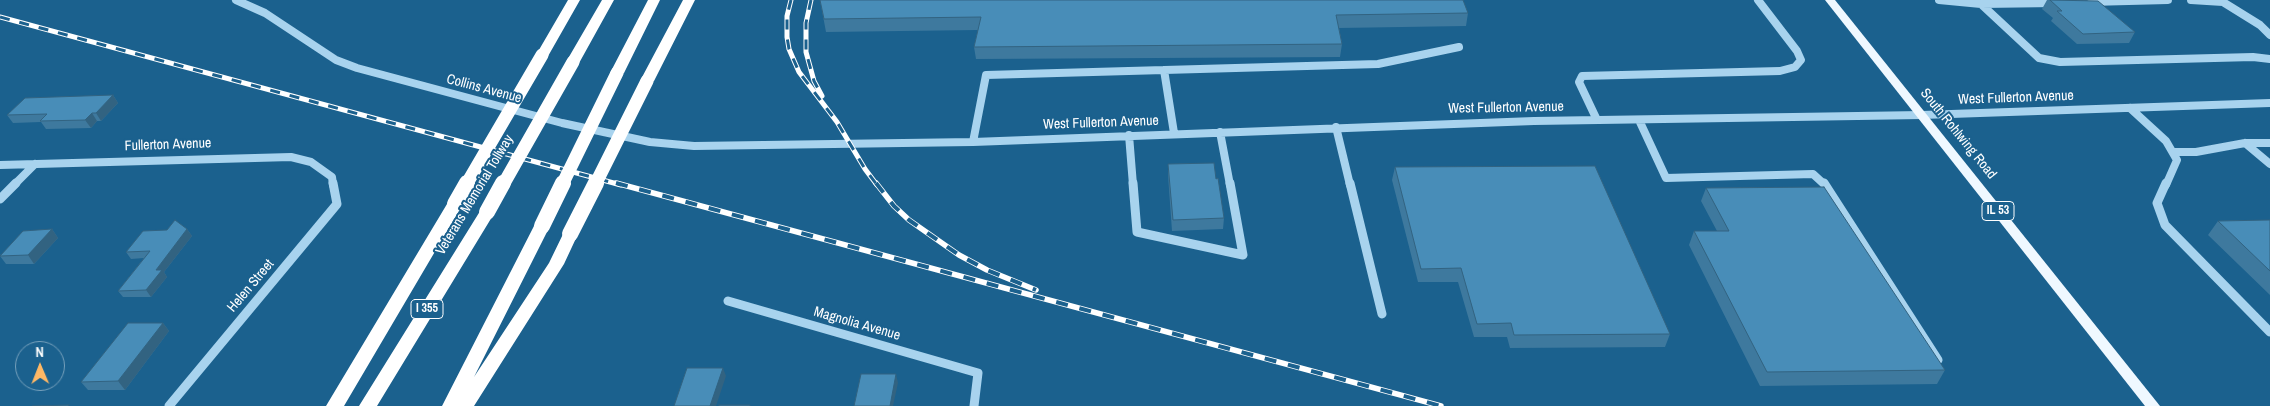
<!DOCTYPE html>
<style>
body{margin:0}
#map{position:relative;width:2270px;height:406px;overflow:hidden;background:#1b618e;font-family:"Archivo Narrow",sans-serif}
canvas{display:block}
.north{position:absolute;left:15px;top:341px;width:50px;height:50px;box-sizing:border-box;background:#1b618e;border:1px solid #76a0bb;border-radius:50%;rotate:359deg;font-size:14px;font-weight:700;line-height:20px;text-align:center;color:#fff}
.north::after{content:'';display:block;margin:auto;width:18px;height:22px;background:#ffb865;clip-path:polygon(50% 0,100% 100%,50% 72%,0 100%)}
</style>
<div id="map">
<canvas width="2270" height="406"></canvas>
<div class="north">N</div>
</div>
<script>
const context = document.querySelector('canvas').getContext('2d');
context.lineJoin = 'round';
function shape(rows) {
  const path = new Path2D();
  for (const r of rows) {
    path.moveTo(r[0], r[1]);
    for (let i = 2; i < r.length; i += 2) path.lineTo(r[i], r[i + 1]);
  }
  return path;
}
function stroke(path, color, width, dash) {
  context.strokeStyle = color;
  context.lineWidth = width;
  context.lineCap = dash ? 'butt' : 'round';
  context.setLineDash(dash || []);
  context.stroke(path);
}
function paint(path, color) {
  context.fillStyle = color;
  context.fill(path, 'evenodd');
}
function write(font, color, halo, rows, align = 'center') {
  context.font = font + ' "Archivo Narrow",sans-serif';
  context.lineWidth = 4;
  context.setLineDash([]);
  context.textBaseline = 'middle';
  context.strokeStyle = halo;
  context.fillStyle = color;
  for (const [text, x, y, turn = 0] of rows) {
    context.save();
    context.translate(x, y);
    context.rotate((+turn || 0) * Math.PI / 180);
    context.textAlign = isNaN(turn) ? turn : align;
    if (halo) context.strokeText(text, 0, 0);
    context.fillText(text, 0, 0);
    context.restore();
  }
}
stroke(shape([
 [236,0,265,13,336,60,357,68,562,123,650,142,694,146,973,142,1534,121,1922,115,2270,103],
 [1939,0,1981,4,2056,3],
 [2191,0,2223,2,2260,25,2270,35],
 [2089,2,2168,0],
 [1981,4,2039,58,2060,62,2253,57,2270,59],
 [1164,70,1174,133],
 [2130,108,2166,141,2177,160,2166,185],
 [1597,120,1579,82,1582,76,1780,71,1795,67,1801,60,1797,51,1758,0],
 [1639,120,1666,178,1813,174,1825,185],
 [1336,127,1350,185],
 [1220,132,1230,185],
 [1129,135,1133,185],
 [973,142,986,75,1378,64,1459,47],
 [2245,143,2270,164],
 [2173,152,2196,152,2245,143,2270,143],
 [0,165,291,157,311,162,332,177,333,185],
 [14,185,35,164]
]), '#a8d3ee', 8);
stroke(shape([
 [1133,183,1137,232,1243,255,1230,183],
 [1350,183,1382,314],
 [1824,183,1938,360],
 [2166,183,2157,203,2165,225,2270,332],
 [0,199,16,183],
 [728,301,978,373,974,406],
 [169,406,337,204,333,183]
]), '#a8d3ee', 9);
paint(shape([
 [1825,0,1835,0,2160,406,2145,406,1825,0]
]), '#eff8ff');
paint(shape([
 [568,0,580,0,547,58,537,58,536,55,568,0],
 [602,0,614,0,578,65,568,65,566,62,602,0],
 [648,0,660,0,624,73,617,77,612,76,610,73,648,0],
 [683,0,695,0,654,81,647,85,642,84,640,81,683,0],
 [455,199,460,201,463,204,344,406,326,406,447,204,450,201,455,199],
 [487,207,492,208,495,212,377,406,359,406,482,208,487,207],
 [542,221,547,222,550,226,474,377,549,263,565,230,570,229,575,230,578,234,564,264,474,406,442,406,534,226,537,222,542,221]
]), '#fff');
const railFar1 = shape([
 [791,0,787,16,787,37,789,49,799,72,837,122,865,169,877,185],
 [811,0,806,23,806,52,814,81,822,96],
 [0,17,621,185]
]);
const rail = shape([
 [616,183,1441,406],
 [876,183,894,206,909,220,959,255,987,270,1036,290]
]);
stroke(railFar1, '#fff', 5);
stroke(rail, '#fff', 5.5);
stroke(railFar1, '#1b618e', 3, [10]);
stroke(rail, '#1b618e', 4, [12]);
stroke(shape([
 [466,185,542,55],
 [503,185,573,62],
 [562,185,617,73],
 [595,185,647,81]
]), '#fff', 13);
stroke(shape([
 [455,204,467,183],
 [487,212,503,183],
 [542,226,563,183],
 [570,234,596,183]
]), '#fff', 16);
paint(shape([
 [820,0,1468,13,1466,26,1339,28,1342,44,1340,57,976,59,974,47,978,30,826,32],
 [2047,0,2087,0,2135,32,2129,43,2077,44,2051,21,2053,18,2042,9],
 [113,95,118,103,101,121,97,121,91,128,46,129,41,122,13,123,7,115],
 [1168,164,1216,179,1224,218,1223,229,1172,231,1168,175],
 [1395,167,1670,334,1665,347,1510,348,1507,337,1474,337,1458,282,1418,282,1392,180],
 [1706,188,1945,370,1937,384,1760,386,1689,245,1694,231,1717,231,1701,201],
 [2270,220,2270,295,2208,235,2218,221],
 [52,229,58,238,34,264,6,264,0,256,0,255],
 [187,229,192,236,164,272,167,277,151,297,123,297,118,291,144,258,131,259,126,252],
 [163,323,169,331,125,390,88,390,81,382]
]), '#3e799e');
paint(shape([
 [113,95,118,103,101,121,96,113],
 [92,113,97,121,91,128,85,120],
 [52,229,58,238,34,264,28,255],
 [187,229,192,236,164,272,167,277,151,297,146,290,156,270],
 [163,323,169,331,125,390,118,381],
 [723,368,726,376,716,406,710,406],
 [896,374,898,383,893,406,890,406]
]), '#326381');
const building = shape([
 [820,0,1463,0,1468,13,1336,15,1342,44,974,47,981,17,824,19,820,0],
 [2050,0,2098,1,2135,32,2083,34,2057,11,2062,11,2050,0],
 [113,95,96,113,92,113,85,120,40,121,47,114,7,115,25,98,113,95],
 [1214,163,1216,179,1218,178,1224,218,1173,220,1168,164,1214,163],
 [1595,166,1670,334,1514,335,1511,323,1477,324,1461,268,1421,269,1395,167,1595,166],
 [1824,187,1945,370,1767,372,1694,231,1729,231,1706,188,1824,187],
 [175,220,187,229,156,270,162,270,146,290,118,291,150,251,126,252,143,231,167,230,175,220],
 [2270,220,2270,271,2218,221,2270,220],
 [52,229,28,255,0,256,23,231,52,229],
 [128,323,163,323,118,381,81,382,128,323],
 [687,368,723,368,710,406,674,406,687,368],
 [861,374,896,374,890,406,854,406,861,374],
 [69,405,68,406,32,406,69,405],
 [719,405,750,405,750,406,719,406,719,405]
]);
paint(building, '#488db8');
stroke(building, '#326381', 1);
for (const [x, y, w] of [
 [1998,211,32],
 [427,309,32]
]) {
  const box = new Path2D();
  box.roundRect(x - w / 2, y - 9.5, w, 19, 4);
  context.fillStyle = '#1b618e';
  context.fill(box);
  stroke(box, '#fff', 1);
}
write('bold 12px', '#fff', null, [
 ["IL 53",1998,211],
 ["I 355",427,309]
]);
write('14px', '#fff', '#1b618e', [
 ["Collins Avenue",484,89,15],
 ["West Fullerton Avenue",2016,98,-2],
 ["West Fullerton Avenue",1506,108,-1],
 ["West Fullerton Avenue",1101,123,-2],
 ["South Rohlwing Road",1958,134,51],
 ["Fullerton Avenue",168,145,-2],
 ["Veterans Memorial Tollway",475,195,-59],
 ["Helen Street",251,286,-50],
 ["Magnolia Avenue",857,324,16]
]);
</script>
